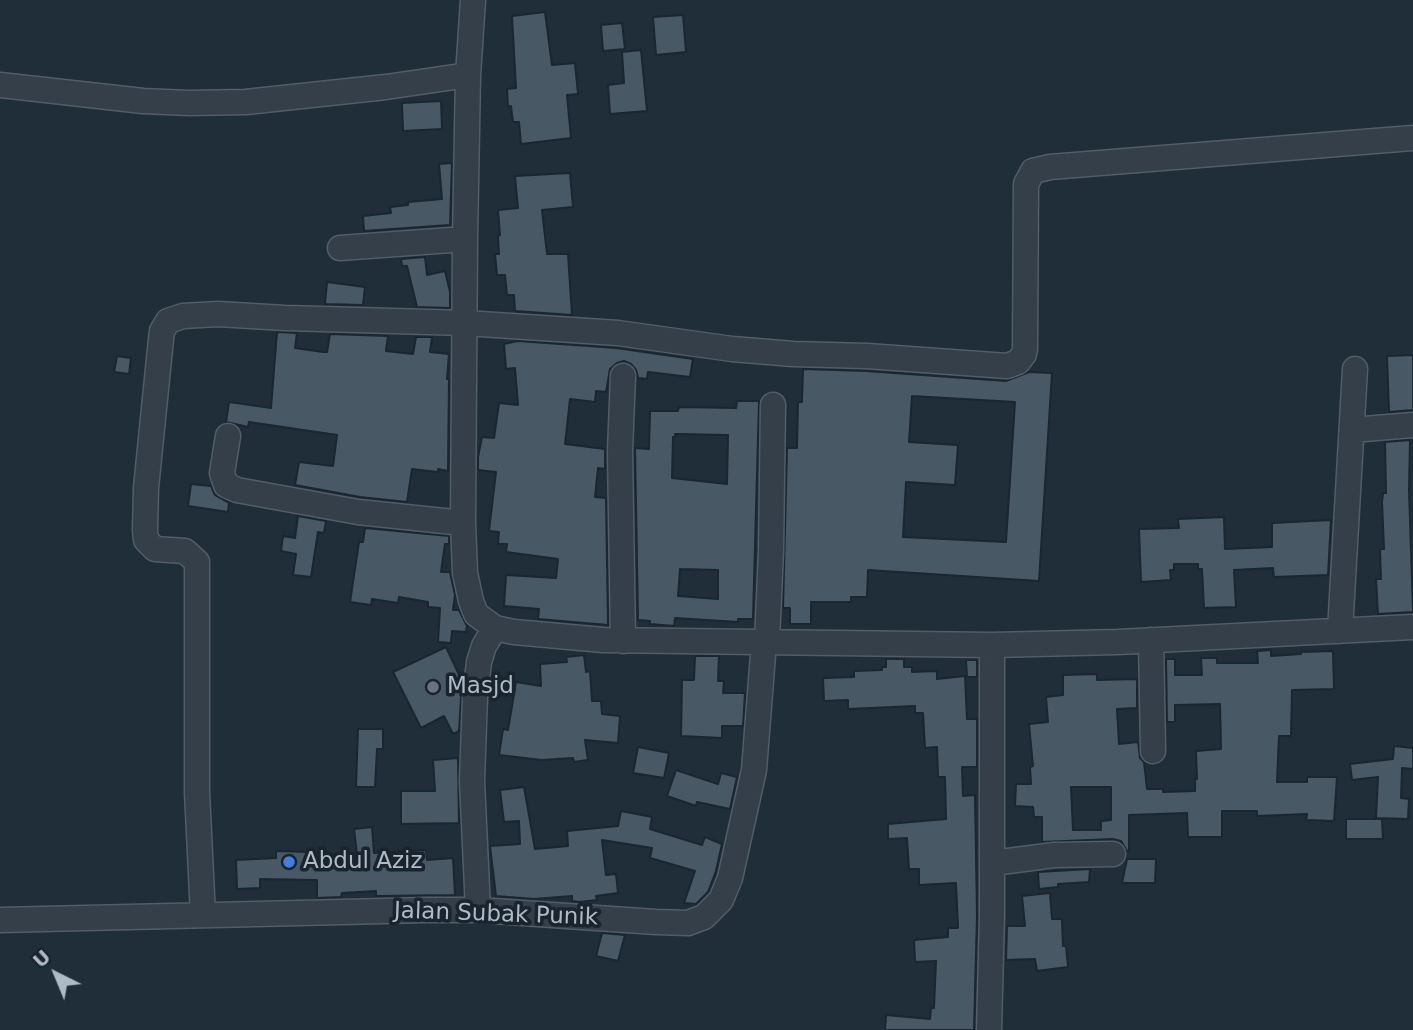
<!DOCTYPE html>
<style>
body{margin:0}
#map{position:relative;width:1413px;height:1030px;overflow:hidden;background:#202e39;font-family:"DejaVu Sans",sans-serif}
canvas{display:block}
.north{position:absolute;left:21px;top:939px;width:70px;height:70px;-webkit-text-stroke:5px #19242e;paint-order:stroke;rotate:317deg;font-size:19px;font-weight:700;line-height:28px;text-align:center;color:#aebac6}
.north::after{content:'';display:block;margin:auto;width:24px;height:32px;background:#aebac6;clip-path:polygon(50% 0,100% 100%,50% 72%,0 100%)}
</style>
<div id="map">
<canvas width="1413" height="1030"></canvas>
<div class="north">U</div>
</div>
<script>
const context = document.querySelector('canvas').getContext('2d');
context.lineJoin = 'round';
function paint(path, color) {
  context.fillStyle = color;
  context.fill(path, 'evenodd');
}
function shape(rows) {
  const path = new Path2D();
  for (const r of rows) {
    path.moveTo(r[0], r[1]);
    for (let i = 2; i < r.length; i += 2) path.lineTo(r[i], r[i + 1]);
  }
  return path;
}
function stroke(path, color, width, dash) {
  context.strokeStyle = color;
  context.lineWidth = width;
  context.lineCap = dash ? 'butt' : 'round';
  context.setLineDash(dash || []);
  context.stroke(path);
}
function write(font, color, halo, rows, align = 'center') {
  context.font = font + ' "DejaVu Sans",sans-serif';
  context.lineWidth = 7;
  context.setLineDash([]);
  context.textBaseline = 'middle';
  context.strokeStyle = halo;
  context.fillStyle = color;
  for (const [text, x, y, turn = 0] of rows) {
    context.save();
    context.translate(x, y);
    context.rotate((+turn || 0) * Math.PI / 180);
    context.textAlign = isNaN(turn) ? turn : align;
    if (halo) context.strokeText(text, 0, 0);
    context.fillText(text, 0, 0);
    context.restore();
  }
}
const building = shape([
 [545,12,552,65,575,63,578,94,567,95,571,138,521,144,519,122,513,122,511,106,508,107,507,89,516,88,512,16,545,12],
 [683,15,686,52,656,55,653,17,683,15],
 [622,23,625,49,603,51,601,25,622,23],
 [641,50,647,111,610,114,608,85,624,83,622,52,641,50],
 [441,101,442,129,403,131,402,103,441,101],
 [452,163,450,225,364,231,363,216,391,213,390,207,408,205,408,202,442,199,439,164,452,163],
 [570,173,573,207,542,210,547,254,568,254,572,315,515,311,514,295,507,295,505,275,497,275,495,254,499,254,498,236,500,235,498,210,518,208,515,176,570,173],
 [425,257,427,275,445,271,450,292,450,308,417,307,407,266,402,266,401,259,425,257],
 [327,282,365,287,363,305,325,304,327,282],
 [277,332,297,333,295,348,323,352,327,352,330,334,388,336,386,351,413,354,416,337,432,337,430,352,449,354,447,379,449,379,448,471,438,469,438,472,412,469,407,502,360,497,295,485,299,462,333,466,337,435,249,422,248,427,226,422,229,402,271,408,277,332],
 [518,341,616,348,693,359,690,377,648,372,647,379,638,378,636,370,631,364,624,361,617,363,610,369,606,392,596,391,595,402,570,399,565,444,605,449,605,469,598,468,595,497,606,498,608,625,538,619,539,609,504,606,506,575,556,578,558,559,506,552,507,544,498,544,499,532,489,531,496,472,478,470,478,457,482,437,494,438,499,403,518,405,515,368,506,369,504,344,518,341],
 [1413,355,1413,410,1389,412,1387,356,1413,355],
 [117,356,131,358,129,374,114,372,117,356],
 [803,369,866,371,1006,381,1029,372,1052,373,1039,581,868,570,867,597,851,597,851,602,811,602,811,624,790,624,790,608,783,608,787,448,797,448,798,402,802,402,803,369],
 [912,396,1015,402,1006,542,903,537,906,482,955,485,958,445,909,442,912,396],
 [737,401,759,401,753,619,738,619,738,622,675,618,674,626,650,624,650,621,638,620,635,448,649,449,650,411,678,411,679,407,736,408,737,401],
 [675,434,728,435,727,484,672,478,673,437,675,437,675,434],
 [680,569,718,570,718,599,678,596,680,569],
 [1410,440,1409,490,1413,612,1378,614,1376,579,1381,579,1380,549,1384,549,1382,502,1383,493,1386,493,1385,442,1410,440],
 [191,484,211,486,215,495,229,503,228,512,188,506,191,484],
 [298,516,326,521,324,533,318,532,311,577,293,575,296,554,281,551,283,536,295,538,298,516],
 [1224,517,1225,549,1272,547,1272,523,1331,520,1328,575,1274,577,1273,568,1234,570,1236,607,1204,608,1202,569,1198,569,1198,564,1174,564,1174,570,1170,570,1171,580,1141,582,1139,529,1179,528,1178,519,1224,517],
 [365,528,449,536,449,544,445,544,441,572,450,572,455,595,453,610,459,610,467,626,466,632,452,631,451,643,438,642,440,608,428,607,428,602,399,597,398,603,372,599,371,605,350,602,359,542,363,542,365,528],
 [446,647,462,681,459,731,453,734,444,716,421,728,393,672,446,647],
 [1271,650,1271,656,1301,654,1301,652,1333,651,1334,689,1292,690,1291,736,1279,736,1277,782,1307,782,1307,777,1337,777,1334,821,1306,820,1307,814,1257,816,1257,811,1222,811,1222,837,1188,837,1187,813,1129,815,1129,851,1127,851,1121,841,1113,839,1042,842,1042,817,1034,817,1033,807,1015,806,1016,784,1031,784,1030,767,1033,766,1029,724,1048,722,1046,697,1063,695,1063,675,1097,674,1097,680,1137,679,1137,708,1117,709,1119,744,1138,742,1140,758,1144,762,1147,789,1163,789,1163,792,1195,791,1195,779,1197,779,1196,751,1221,749,1220,704,1175,705,1175,722,1167,722,1166,659,1175,659,1175,675,1202,675,1201,658,1217,658,1217,663,1258,663,1257,651,1271,650],
 [1071,787,1111,787,1111,820,1101,821,1101,830,1073,830,1071,787],
 [584,655,586,672,590,671,592,701,601,701,602,714,620,716,618,743,585,740,588,760,574,762,573,758,542,760,499,755,503,729,508,730,516,682,541,686,540,664,567,662,566,657,584,655],
 [695,656,719,656,718,681,724,681,723,693,745,693,743,726,722,726,722,738,681,736,682,680,694,680,695,656],
 [886,659,904,659,904,667,912,667,912,672,937,671,937,679,965,676,967,719,977,719,977,767,962,767,963,796,975,795,977,915,974,1030,885,1030,886,1015,930,1019,931,1008,934,1008,936,961,915,962,914,940,948,937,948,928,958,928,956,883,919,885,919,869,909,869,907,838,888,839,888,824,946,819,945,777,938,777,937,747,925,748,923,713,915,713,915,706,848,709,848,700,824,701,823,678,854,677,854,671,882,670,882,667,886,667,886,659],
 [966,660,977,660,977,677,967,677,966,660],
 [358,729,383,729,383,749,377,749,375,787,356,787,358,729],
 [1394,746,1413,748,1413,769,1402,768,1401,798,1409,799,1408,819,1376,818,1378,777,1352,780,1350,764,1393,759,1394,746],
 [638,747,669,753,664,778,633,773,638,747],
 [458,758,459,823,401,824,401,791,435,791,433,760,458,758],
 [676,770,718,784,721,773,737,777,730,809,697,802,696,806,667,796,676,770],
 [524,787,535,849,568,846,567,831,618,826,621,811,652,817,650,829,702,845,705,837,722,844,716,871,708,892,696,904,684,903,695,871,650,858,652,848,602,840,606,875,616,874,618,893,596,896,597,900,579,902,572,901,572,896,534,899,496,896,490,846,520,844,519,821,504,822,500,790,524,787],
 [1346,819,1382,819,1383,839,1346,839,1346,819],
 [372,827,374,853,426,850,427,860,453,858,455,895,376,896,376,891,342,893,341,897,317,898,317,880,260,879,260,888,237,889,236,860,276,858,276,851,310,852,310,854,336,855,357,854,354,829,372,827],
 [1127,859,1156,859,1155,883,1122,883,1127,859],
 [1090,869,1089,882,1058,884,1058,887,1039,889,1038,872,1090,869],
 [1050,893,1052,919,1062,919,1063,946,1066,946,1068,967,1037,971,1035,959,1006,960,1007,926,1025,926,1022,896,1050,893],
 [602,933,625,935,618,961,596,956,602,933]
]);
paint(building, '#485865');
stroke(building, '#1b2630', 2);
const minor = shape([
 [473,0,468,75,465,239,463,523,465,573,471,601,476,614,484,620,495,628,514,632,603,640,992,645,1118,642,1413,627],
 [0,85,143,101,189,103,246,102,386,87,468,75],
 [340,248,465,239],
 [1352,430,1413,425],
 [228,436,222,473,226,485,237,490,358,512,463,523],
 [1340,631,1355,369],
 [1151,640,1153,751],
 [623,641,620,451,623,376],
 [767,642,771,551,773,405],
 [993,863,1054,855,1113,854],
 [478,910,472,781,475,696,479,662,484,646,495,628],
 [203,915,197,792,197,562,185,551,155,549,146,540,145,530,146,488,161,339,162,331,168,321,183,316,218,314,285,318,465,323,618,333,732,349,793,354,867,356,1007,366,1018,362,1024,354,1025,349,1026,184,1033,171,1050,167,1413,138],
 [0,920,427,910,478,910,656,922,688,923,704,917,721,900,730,878,754,770,764,642],
 [989,1030,992,915,992,645]
]);
stroke(minor, '#515d67', 27);
stroke(minor, '#343f49', 24);
for (const [x, y, r, color] of [
 [433,687,7,"#6b7280"],
 [289,862,7,"#3f7fe0"]
]) {
  const dot = new Path2D();
  dot.arc(x, y, r, 0, 2 * Math.PI);
  context.fillStyle = color;
  context.fill(dot);
  stroke(dot, '#19242e', 2.5);
}
write('23px', '#aebac6', '#19242e', [
 ["Masjd",447,687],
 ["Abdul Aziz",303,862]
], 'left');
write('23px', '#aebac6', '#19242e', [
 ["Jalan Subak Punik",496,915,2]
]);
</script>
